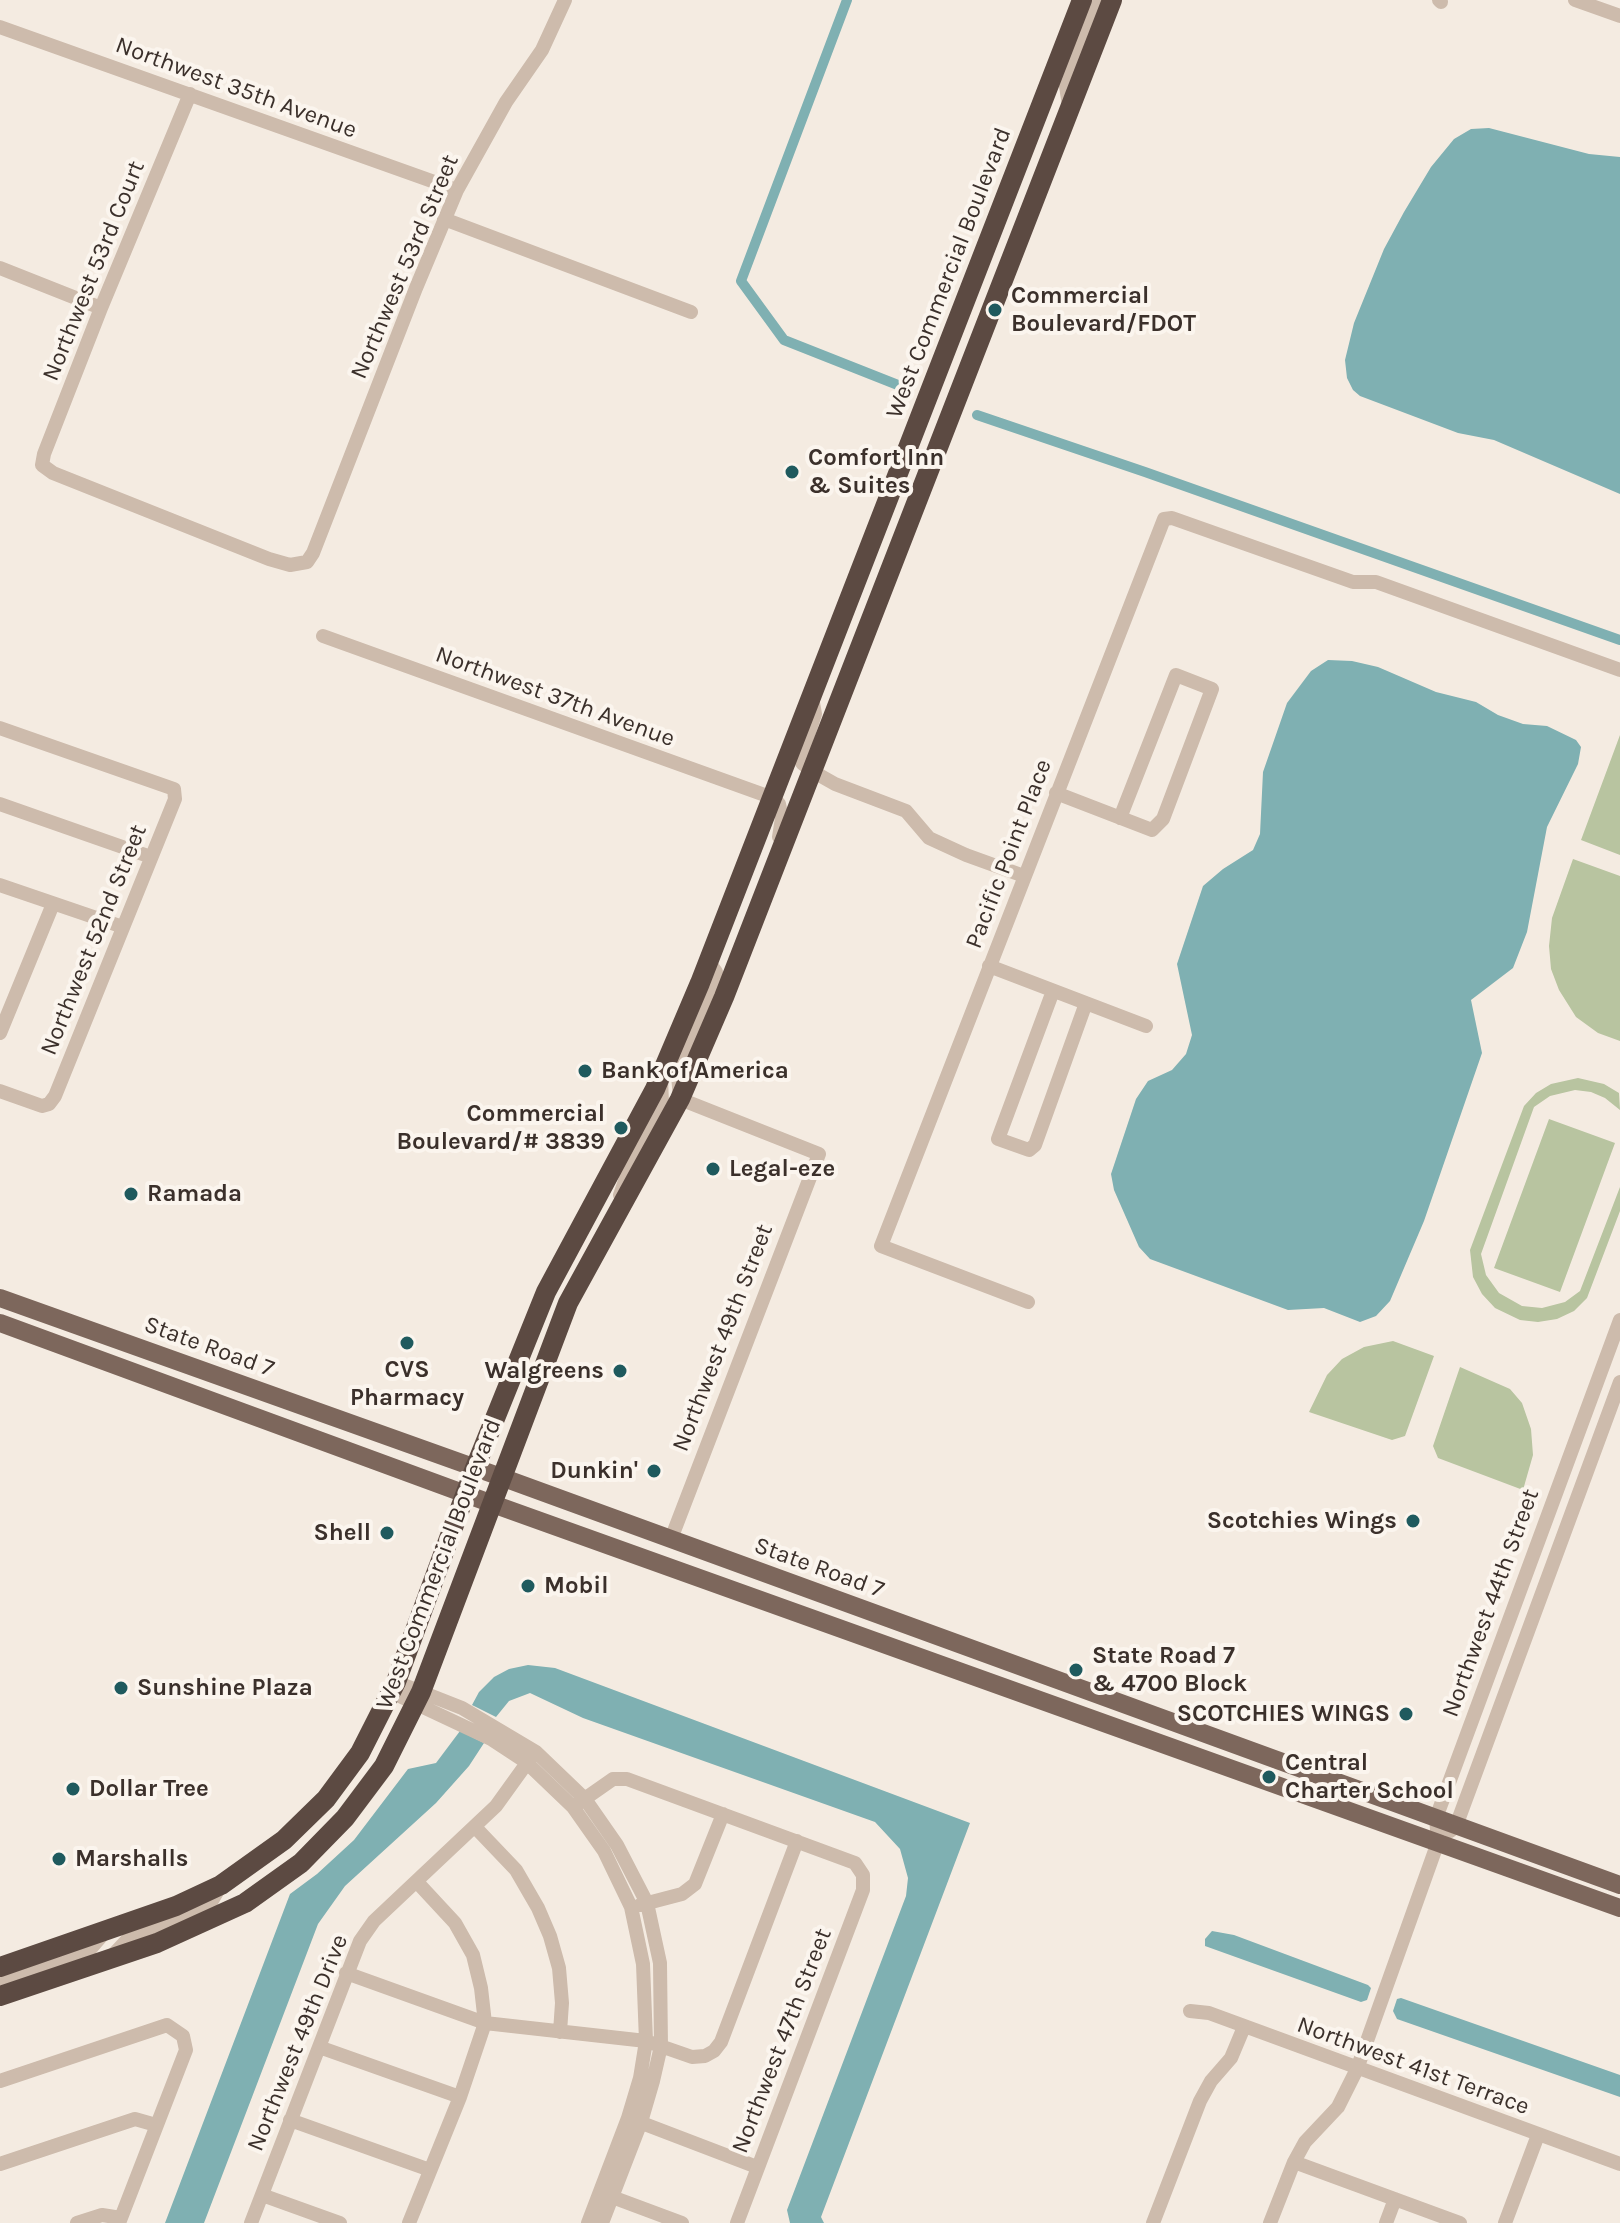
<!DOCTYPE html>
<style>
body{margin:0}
canvas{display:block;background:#f4ebe1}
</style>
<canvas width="1620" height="2223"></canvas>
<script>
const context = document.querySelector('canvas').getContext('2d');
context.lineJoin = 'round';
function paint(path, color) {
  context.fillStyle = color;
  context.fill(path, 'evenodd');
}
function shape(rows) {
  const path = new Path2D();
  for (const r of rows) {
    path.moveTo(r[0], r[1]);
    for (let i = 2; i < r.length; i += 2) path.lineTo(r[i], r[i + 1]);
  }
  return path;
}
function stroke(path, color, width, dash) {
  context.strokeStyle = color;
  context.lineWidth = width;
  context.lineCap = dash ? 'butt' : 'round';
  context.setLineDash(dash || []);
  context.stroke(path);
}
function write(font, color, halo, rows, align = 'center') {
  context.font = font + ' Karla,sans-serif';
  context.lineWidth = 8;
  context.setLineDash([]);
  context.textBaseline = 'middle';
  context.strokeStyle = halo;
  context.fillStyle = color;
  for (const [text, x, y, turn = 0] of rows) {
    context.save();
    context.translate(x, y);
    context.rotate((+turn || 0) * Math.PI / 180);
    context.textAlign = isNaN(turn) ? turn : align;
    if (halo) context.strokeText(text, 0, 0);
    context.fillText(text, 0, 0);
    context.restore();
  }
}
paint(shape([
 [1620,735,1620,855,1581,840],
 [1573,859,1620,876,1620,1041,1598,1033,1576,1017,1559,990,1551,969,1549,946,1552,918],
 [1578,1078,1604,1084,1619,1093,1620,1110,1605,1098,1591,1092,1575,1090,1550,1096,1534,1107,1481,1254,1486,1275,1499,1293,1522,1306,1542,1308,1565,1302,1580,1291,1620,1187,1620,1211,1587,1298,1574,1311,1557,1319,1538,1322,1520,1320,1495,1308,1482,1294,1473,1277,1470,1250,1524,1106,1536,1093,1551,1084],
 [1549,1119,1615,1143,1560,1292,1494,1268],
 [1393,1341,1434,1356,1405,1436,1392,1440,1309,1412,1327,1375,1342,1359,1364,1347],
 [1460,1367,1510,1389,1522,1403,1531,1429,1533,1455,1523,1490,1438,1458,1433,1446]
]), '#b8c4a0');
paint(shape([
 [1489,128,1589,154,1620,157,1620,494,1494,440,1458,433,1360,396,1353,390,1347,378,1345,360,1354,323,1384,249,1404,212,1431,167,1454,139,1471,129],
 [1328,660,1352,661,1378,667,1436,692,1476,702,1498,715,1523,724,1547,726,1576,740,1581,747,1578,764,1547,827,1527,932,1513,968,1471,1000,1482,1053,1424,1221,1390,1301,1376,1316,1360,1322,1324,1308,1288,1310,1150,1259,1139,1247,1114,1190,1111,1174,1136,1099,1148,1081,1172,1070,1186,1054,1192,1035,1177,964,1203,886,1223,869,1253,850,1260,834,1263,772,1287,703,1311,671],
 [528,1665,555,1668,970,1823,821,2217,824,2223,790,2223,787,2210,906,1896,908,1878,900,1849,875,1822,583,1718,530,1693,509,1701,496,1717,472,1705,479,1692,494,1677,509,1669],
 [460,1731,484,1743,469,1766,436,1803,345,1886,318,1924,204,2223,165,2223,290,1894,317,1874,354,1840,408,1769,436,1763],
 [1212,1931,1234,1935,1368,1985,1371,1988,1367,2000,1361,2002,1205,1946,1205,1939],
 [1401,1998,1620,2075,1620,2097,1397,2019,1393,2011,1397,1999]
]), '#7fb0b2');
stroke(shape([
 [847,0,741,281,784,340,908,389],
 [977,415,1145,472,1620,640]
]), '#7fb0b2', 10);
stroke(shape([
 [1439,0,1441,2],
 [1575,0,1620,16],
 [0,27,457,190],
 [190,94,101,308,44,454,42,465,53,473,269,559,290,565,307,562,313,553,416,288,457,190,506,102,542,50,565,0],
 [1069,106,1066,86,1097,0],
 [444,219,691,312],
 [0,268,101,308],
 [323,636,773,798,779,804,782,818,779,837],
 [813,703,815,714,801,756,802,763,812,771,835,784,906,811,929,838,966,855,1024,876],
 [0,728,174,789,175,799,55,1096,49,1104,42,1106,0,1091],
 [1056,793,1152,830,1163,819,1212,689,1176,675,1120,818],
 [0,804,151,857],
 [0,885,123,927],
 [989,966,1146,1026],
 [1053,991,998,1139,1029,1150,1035,1145,1086,1003],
 [0,1033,53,904],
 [620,1195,632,1161,662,1103,661,1078],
 [1028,1302,881,1246,1164,519,1172,518,1353,582,1376,582,1620,670],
 [671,1539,819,1154,680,1099,678,1075,715,984,716,972,709,962],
 [396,1682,462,1708,536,1752,585,1799,617,1845,647,1903,660,1963,661,2046,653,2081,641,2122,602,2223],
 [391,1692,491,1739,526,1762,573,1807,604,1851,631,1907,643,1964,646,2041,640,2078,628,2118,588,2223],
 [573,1807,613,1779,627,1779,855,1863,863,1875,863,1890,737,2223],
 [475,1827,516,1870,538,1908,550,1936,559,1968,562,2003,560,2032],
 [1450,1831,1456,1826,1620,1382],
 [640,1905,682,1894,695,1884,723,1814],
 [112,1956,127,1940,210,1904,221,1885],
 [346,1973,485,2023,646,2041,692,2057,705,2056,714,2051,721,2042,797,1841],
 [0,1983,86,1954,105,1932],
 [1190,2011,1209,2013,1620,2164],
 [319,2047,460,2097],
 [0,2081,167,2025,183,2036,186,2050,119,2223],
 [290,2120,430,2170],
 [634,2120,757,2167],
 [1294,2162,1460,2223],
 [0,2164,135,2119,156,2125],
 [604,2194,682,2223],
 [262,2195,340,2223],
 [77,2223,102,2215,121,2218],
 [251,2223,360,1941,374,1921,496,1806,532,1756],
 [409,2223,460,2097,485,2023,481,1988,473,1955,455,1923,417,1882],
 [1153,2223,1200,2101,1211,2081,1231,2058,1244,2027],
 [1270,2223,1294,2162,1305,2142,1338,2107,1357,2069,1438,1842,1436,1818,1620,1320],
 [1386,2223,1395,2199],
 [1505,2223,1538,2135]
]), '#cdbbac', 14);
stroke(shape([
 [0,1298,501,1477,1620,1885],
 [0,1323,490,1503,1620,1908]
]), '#7d675c', 18);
stroke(shape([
 [0,1967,176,1906,221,1885,284,1840,326,1799,360,1753,396,1682,475,1468,546,1292,655,1089,700,983,1082,0],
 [0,1996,157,1943,245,1903,301,1863,345,1818,384,1766,421,1692,568,1303,680,1099,724,997,1112,0]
]), '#5c4a42', 20);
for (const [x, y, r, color] of [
 [995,310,8,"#1f5a5e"],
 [792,472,8,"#1f5a5e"],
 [585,1071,8,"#1f5a5e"],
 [621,1128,8,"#1f5a5e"],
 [713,1169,8,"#1f5a5e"],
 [131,1194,8,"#1f5a5e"],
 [407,1343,8,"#1f5a5e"],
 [620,1371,8,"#1f5a5e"],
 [654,1471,8,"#1f5a5e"],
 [1413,1521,8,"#1f5a5e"],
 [387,1533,8,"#1f5a5e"],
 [528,1586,8,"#1f5a5e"],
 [1076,1670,8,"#1f5a5e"],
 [121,1688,8,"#1f5a5e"],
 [1406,1714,8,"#1f5a5e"],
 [1269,1777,8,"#1f5a5e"],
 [73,1789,8,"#1f5a5e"],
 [59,1859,8,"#1f5a5e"]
]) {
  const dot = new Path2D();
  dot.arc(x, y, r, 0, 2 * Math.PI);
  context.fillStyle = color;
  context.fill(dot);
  stroke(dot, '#fbf5ee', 3);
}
write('24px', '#3b302b', '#fbf5ee', [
 ["Northwest 35th Avenue",236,88,20],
 ["Northwest 53rd Street",405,267,-67],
 ["Northwest 53rd Court",94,271,-68],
 ["West Commercial Boulevard",949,273,-69],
 ["Northwest 37th Avenue",555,697,20],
 ["Pacific Point Place",1009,854,-69],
 ["Northwest 52nd Street",94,940,-68],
 ["Northwest 49th Street",723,1338,-69],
 ["State Road 7",209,1347,20],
 ["West Commercial Boulevard",439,1564,-69],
 ["State Road 7",819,1568,20],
 ["Northwest 44th Street",1491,1603,-70],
 ["Northwest 47th Street",782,2041,-69],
 ["Northwest 49th Drive",298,2043,-68],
 ["Northwest 41st Terrace",1413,2066,20]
]);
write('bold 24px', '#3b302b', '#fbf5ee', [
 ["Commercial",1011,296],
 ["Boulevard/FDOT",1011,324],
 ["Comfort Inn",808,458],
 ["& Suites",808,486],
 ["Bank of America",601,1071],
 ["Commercial",605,1114,"right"],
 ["Boulevard/# 3839",605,1142,"right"],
 ["Legal-eze",729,1169],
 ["Ramada",147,1194],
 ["CVS",407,1370,"center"],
 ["Pharmacy",407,1398,"center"],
 ["Walgreens",604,1371,"right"],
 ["Dunkin'",638,1471,"right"],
 ["Scotchies Wings",1397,1521,"right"],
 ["Shell",371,1533,"right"],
 ["Mobil",544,1586],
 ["State Road 7",1092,1656],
 ["& 4700 Block",1092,1684],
 ["Sunshine Plaza",137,1688],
 ["SCOTCHIES WINGS",1390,1714,"right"],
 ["Central",1285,1763],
 ["Charter School",1285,1791],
 ["Dollar Tree",89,1789],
 ["Marshalls",75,1859]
], 'left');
</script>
